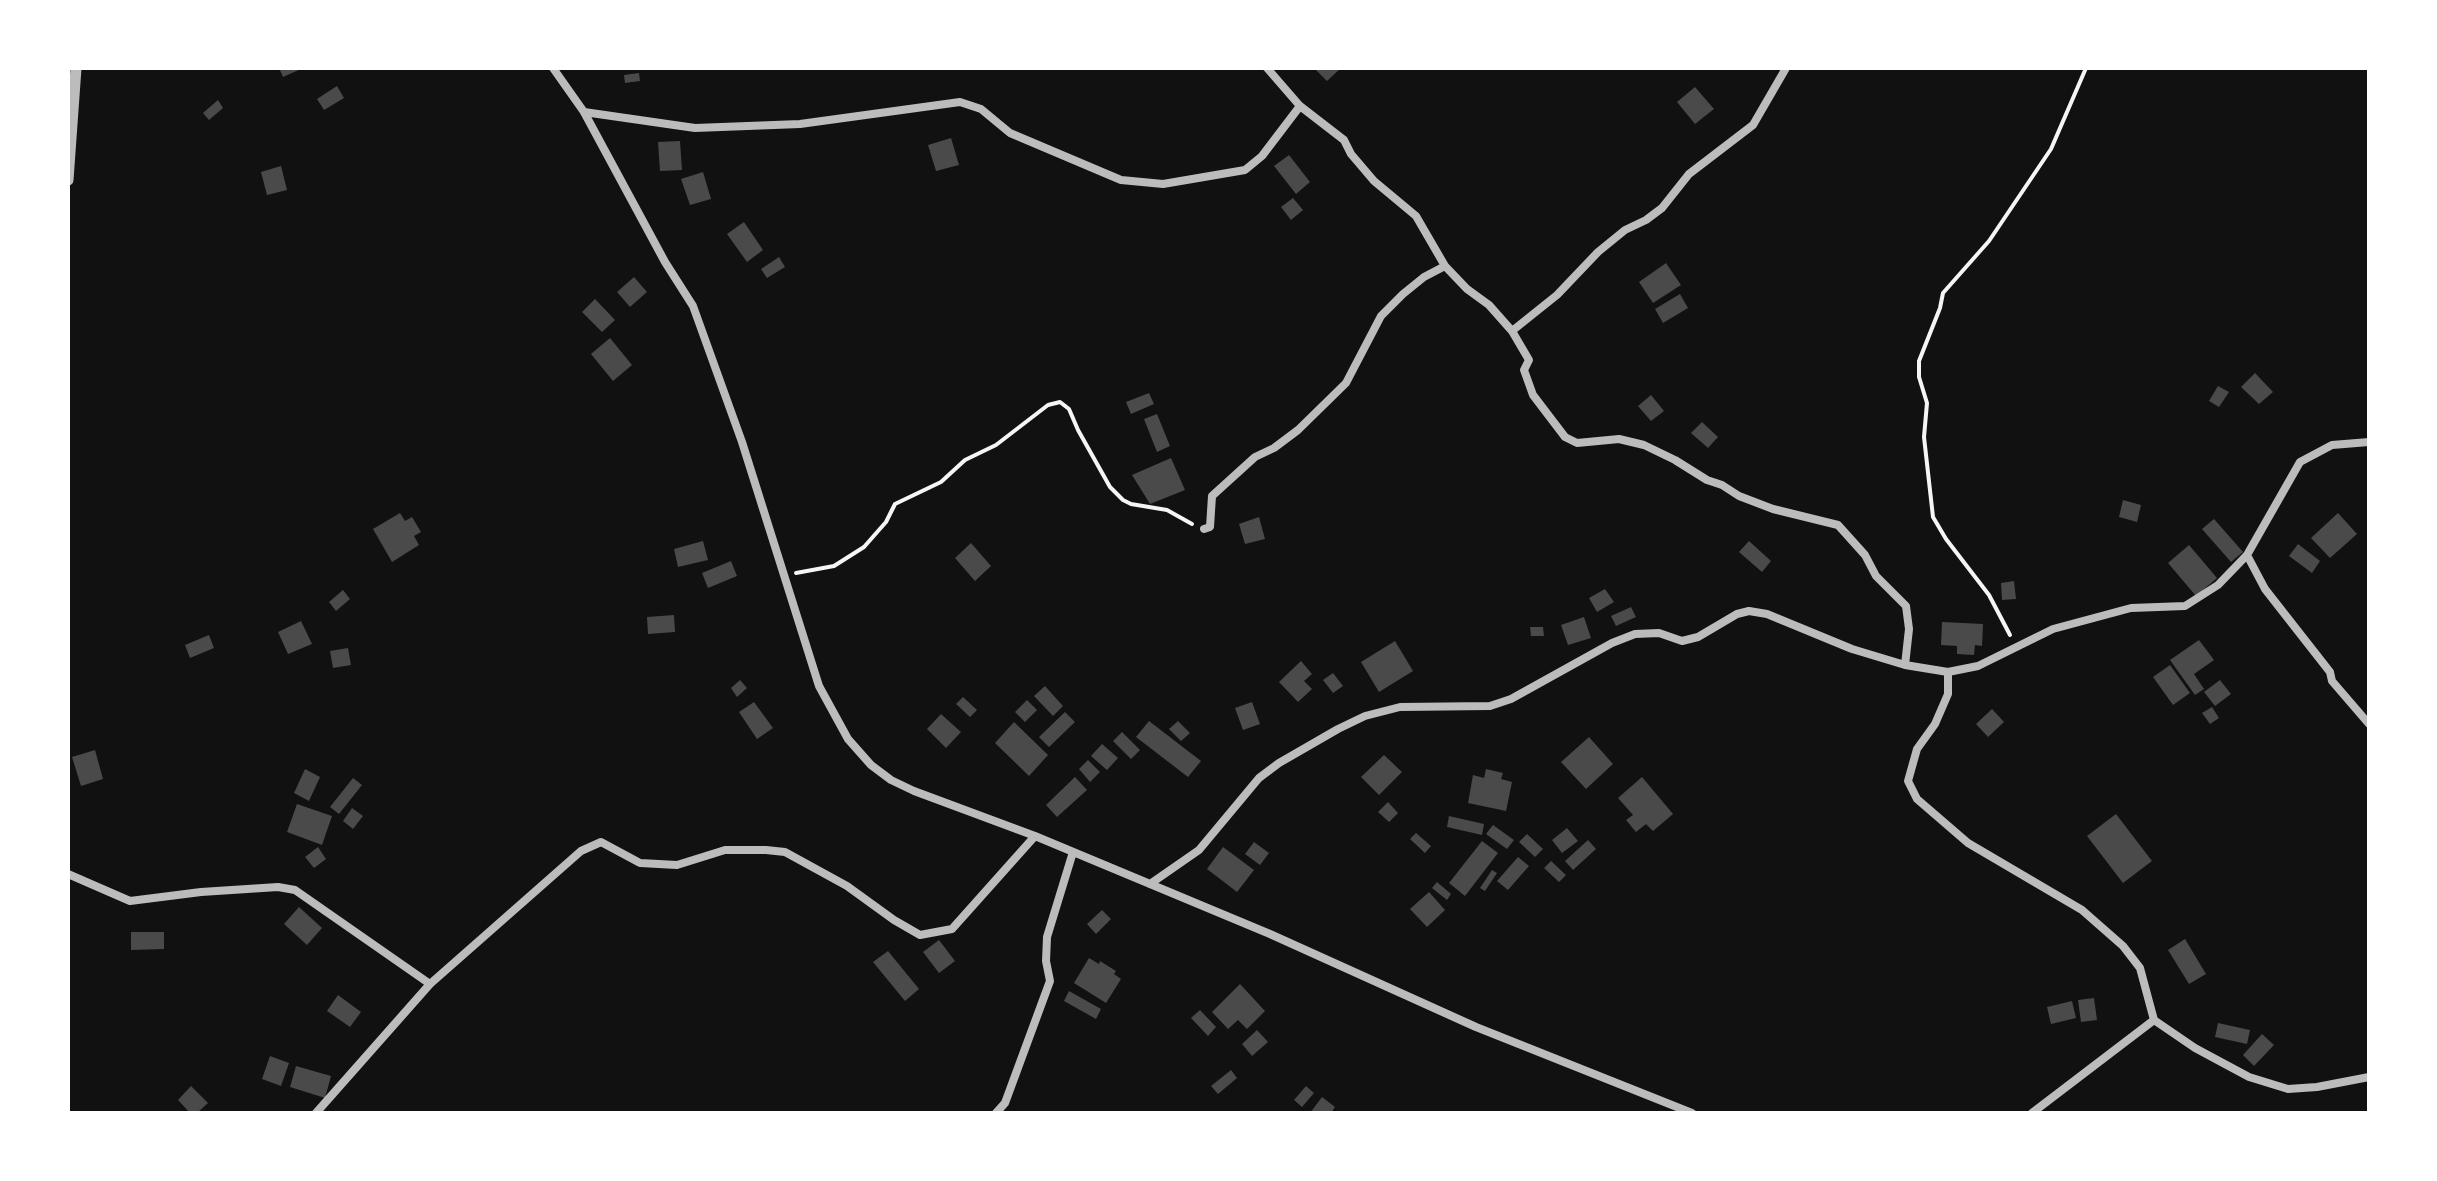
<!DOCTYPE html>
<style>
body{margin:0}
#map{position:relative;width:2437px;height:1181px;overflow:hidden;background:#111;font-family:"Times New Roman",serif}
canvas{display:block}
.frame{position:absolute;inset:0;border:70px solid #fff;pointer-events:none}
</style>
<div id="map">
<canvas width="2437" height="1181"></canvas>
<div class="frame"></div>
</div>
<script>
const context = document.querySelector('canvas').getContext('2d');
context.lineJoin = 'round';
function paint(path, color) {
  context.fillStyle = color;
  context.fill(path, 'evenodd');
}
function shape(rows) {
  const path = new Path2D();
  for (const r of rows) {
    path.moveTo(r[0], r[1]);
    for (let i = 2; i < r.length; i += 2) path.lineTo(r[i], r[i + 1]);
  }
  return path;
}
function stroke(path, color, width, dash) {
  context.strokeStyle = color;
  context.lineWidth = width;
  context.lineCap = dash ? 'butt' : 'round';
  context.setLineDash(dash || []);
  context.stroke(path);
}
paint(shape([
 [279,68,303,68,283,77],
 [1314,68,1341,68,1327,81],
 [639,73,640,81,625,83,624,75],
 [337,86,344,98,324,110,317,99],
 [1695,87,1714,109,1695,124,1677,102],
 [218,100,223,108,209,120,203,113],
 [951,138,959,165,936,171,928,145],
 [680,141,682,170,660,171,658,142],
 [1289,155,1310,182,1296,194,1274,166],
 [281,166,287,190,267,195,261,172],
 [703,172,711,199,690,205,681,179],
 [1293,198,1303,210,1291,220,1281,207],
 [744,222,763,250,747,262,727,234],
 [779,257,785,267,767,278,761,269],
 [1666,263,1681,285,1653,303,1639,282],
 [634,277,647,292,630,307,617,292],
 [1680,294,1688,308,1663,323,1655,309],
 [595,299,615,320,602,332,582,312],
 [610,338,632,365,613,381,591,354],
 [2255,373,2273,392,2259,404,2241,387],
 [2218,386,2229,392,2219,407,2209,401],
 [1149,393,1154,404,1131,414,1126,402],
 [1651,395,1664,411,1651,421,1638,406],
 [1157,414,1170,446,1157,452,1144,419],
 [1702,422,1718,437,1708,448,1691,433],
 [1171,458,1185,490,1150,504,1132,475],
 [2123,500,2141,505,2137,522,2119,517],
 [400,513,405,521,412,517,421,532,414,536,419,545,392,562,373,529],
 [2338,513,2357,534,2330,558,2311,538],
 [1259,517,1265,539,1245,544,1239,524],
 [2214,519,2243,552,2231,562,2202,529],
 [703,541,708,560,678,567,674,549],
 [1749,541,1771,561,1762,572,1739,552],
 [971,543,991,566,975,581,955,558],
 [2298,544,2320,561,2312,573,2289,556],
 [2189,545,2217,578,2196,596,2168,563],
 [731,561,737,576,708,588,702,573],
 [2014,581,2016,599,2002,600,2001,583],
 [1605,589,1614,602,1597,612,1589,598],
 [343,590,350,599,336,611,329,602],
 [1631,607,1636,617,1616,626,1611,616],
 [674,615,675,632,648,634,647,617],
 [1584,617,1591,638,1568,645,1561,625],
 [301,621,312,644,288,654,278,632],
 [1942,622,1983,624,1982,646,1975,645,1974,655,1957,654,1957,646,1941,645],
 [1530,627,1543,627,1544,636,1531,636],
 [209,635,214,648,190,658,185,645],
 [2199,640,2214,660,2194,674,2204,689,2195,695,2170,660],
 [1395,641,1413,671,1379,692,1361,662],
 [348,648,351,665,333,668,330,651],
 [1301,661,1312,674,1304,681,1312,689,1298,702,1279,682],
 [2170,665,2190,693,2173,705,2153,677],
 [1333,673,1343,686,1333,693,1323,680],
 [740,680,747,688,737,697,731,688],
 [2220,680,2231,694,2215,706,2204,692],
 [1045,686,1063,706,1053,716,1034,696],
 [963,697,977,710,970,717,956,704],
 [1027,700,1037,710,1025,722,1015,712],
 [754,702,773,728,757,739,739,712],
 [1252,702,1260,724,1243,730,1235,708],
 [2212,707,2219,718,2210,724,2202,713],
 [1992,709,2004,722,1988,737,1976,724],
 [1065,712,1075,722,1049,747,1039,737],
 [941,714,961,732,946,748,927,729],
 [1149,721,1201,761,1188,777,1136,737],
 [1178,721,1190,733,1181,741,1169,729],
 [1014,722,1048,755,1029,776,995,743],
 [1122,732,1140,750,1131,759,1113,741],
 [1589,737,1613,764,1586,789,1561,762],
 [1102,744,1118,758,1107,770,1091,756],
 [95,750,103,779,81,786,72,757],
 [1384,755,1402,772,1379,795,1361,777],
 [1088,760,1100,772,1090,782,1079,769],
 [305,769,320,777,309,801,294,793],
 [1486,769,1503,773,1501,779,1512,782,1506,811,1468,803,1473,775,1484,778],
 [1075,777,1087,790,1057,817,1046,805],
 [1642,777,1673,814,1653,831,1646,824,1636,832,1626,820,1633,815,1618,798],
 [353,778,362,785,339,814,330,807],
 [1388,802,1398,813,1389,822,1378,812],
 [297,804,332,816,322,845,287,832],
 [352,808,363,816,353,829,343,821],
 [2116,814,2152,861,2123,883,2087,836],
 [1449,816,1484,824,1482,835,1447,827],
 [1493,825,1514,840,1507,849,1486,834],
 [1567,828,1578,841,1562,853,1552,840],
 [1416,833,1431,846,1425,853,1410,839],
 [1527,834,1543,849,1535,857,1519,842],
 [1588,840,1596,849,1573,870,1565,861],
 [1482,841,1498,853,1465,896,1449,883],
 [1254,842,1269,853,1260,865,1245,854],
 [318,847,326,859,314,868,305,857],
 [1223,847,1254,870,1237,892,1207,869],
 [1518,857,1529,866,1508,890,1497,881],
 [1551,861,1566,875,1559,882,1544,868],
 [1492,870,1497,873,1485,891,1480,888],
 [1437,882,1451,894,1447,900,1432,888],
 [1429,892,1445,910,1427,927,1410,909],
 [299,907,322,928,307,945,284,924],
 [1102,910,1111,919,1096,934,1087,924],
 [131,932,164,932,164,949,131,950],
 [2185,939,2206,974,2189,984,2168,950],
 [939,940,955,961,939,973,923,952],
 [888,951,919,989,905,1001,873,962],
 [1089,958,1099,964,1100,961,1116,971,1114,974,1121,979,1106,1003,1074,983],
 [1240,984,1265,1011,1247,1029,1238,1020,1228,1029,1212,1012],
 [1069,991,1101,1009,1096,1019,1064,1001],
 [338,995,361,1012,350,1027,327,1011],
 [2094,998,2097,1020,2081,1022,2078,1000],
 [2072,1001,2076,1018,2051,1024,2047,1007],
 [1200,1010,1216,1027,1208,1036,1191,1018],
 [2218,1023,2250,1030,2247,1044,2215,1037],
 [1257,1030,1268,1042,1252,1056,1242,1044],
 [2262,1034,2274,1045,2254,1066,2243,1055],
 [270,1056,289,1063,281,1086,262,1079],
 [296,1066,331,1076,325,1098,290,1087],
 [1231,1070,1237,1078,1218,1094,1211,1086],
 [191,1086,208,1103,197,1113,190,1113,178,1100],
 [1306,1086,1314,1093,1302,1107,1294,1100],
 [1322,1097,1335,1107,1331,1113,1310,1113]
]), '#4a4a4a');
stroke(shape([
 [796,573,834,566,864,547,886,522,895,504,941,482,965,460,996,445,1048,405,1060,402,1069,409,1078,430,1110,487,1123,500,1131,504,1167,510,1192,524],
 [2010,635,1989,595,1946,539,1933,517,1924,437,1927,403,1919,377,1919,361,1940,308,1943,293,1989,241,2051,149,2086,68]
]), '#f5f5f5', 4);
stroke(shape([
 [553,68,584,112,665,262,693,306,742,442,819,686,848,739,871,765,891,780,914,791,1035,836,1270,934,1476,1027,1692,1113],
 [1267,68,1300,106,1344,140,1351,154,1374,181,1416,216,1445,266],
 [584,112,695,128,800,124,960,102,981,109,1010,133,1121,180,1163,184,1245,170,1262,156,1300,106],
 [1512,331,1529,360,1524,370,1533,395,1565,437,1577,443,1619,439,1644,445,1675,460,1707,480,1722,485,1739,496,1773,509,1838,525,1865,555,1876,576,1906,606,1909,629,1905,665],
 [1204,529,1210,527,1212,496,1255,457,1274,448,1298,430,1346,383,1381,316,1403,294,1424,277,1445,266,1467,289,1489,305,1512,331,1557,295,1598,252,1625,230,1646,220,1662,208,1689,174,1753,125,1786,68],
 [2247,555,2265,589,2330,672,2332,681,2369,724],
 [1948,672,1948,694,1935,724,1917,749,1908,781,1917,799,1968,843,2082,910,2123,946,2140,968,2154,1020],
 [68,874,130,901,201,892,278,887,295,890,430,984,316,1113],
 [1150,884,1199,850,1259,778,1279,763,1338,729,1365,716,1400,707,1490,706,1511,699,1612,643,1635,634,1659,633,1682,641,1698,637,1737,614,1749,611,1767,614,1852,649,1905,665,1948,672,1978,666,2053,629,2131,608,2185,606,2218,585,2247,555,2300,462,2332,445,2369,442],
 [430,984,581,851,601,842,640,863,677,865,725,850,766,850,785,852,847,886,894,920,920,935,952,929,1035,836],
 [996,1113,1005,1103,1050,981,1046,961,1047,937,1073,852],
 [2032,1113,2154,1020,2195,1048,2249,1077,2288,1089,2317,1087,2369,1077]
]), '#bcbcbc', 8);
stroke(shape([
 [68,180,76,68]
]), '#bcbcbc', 11);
</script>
